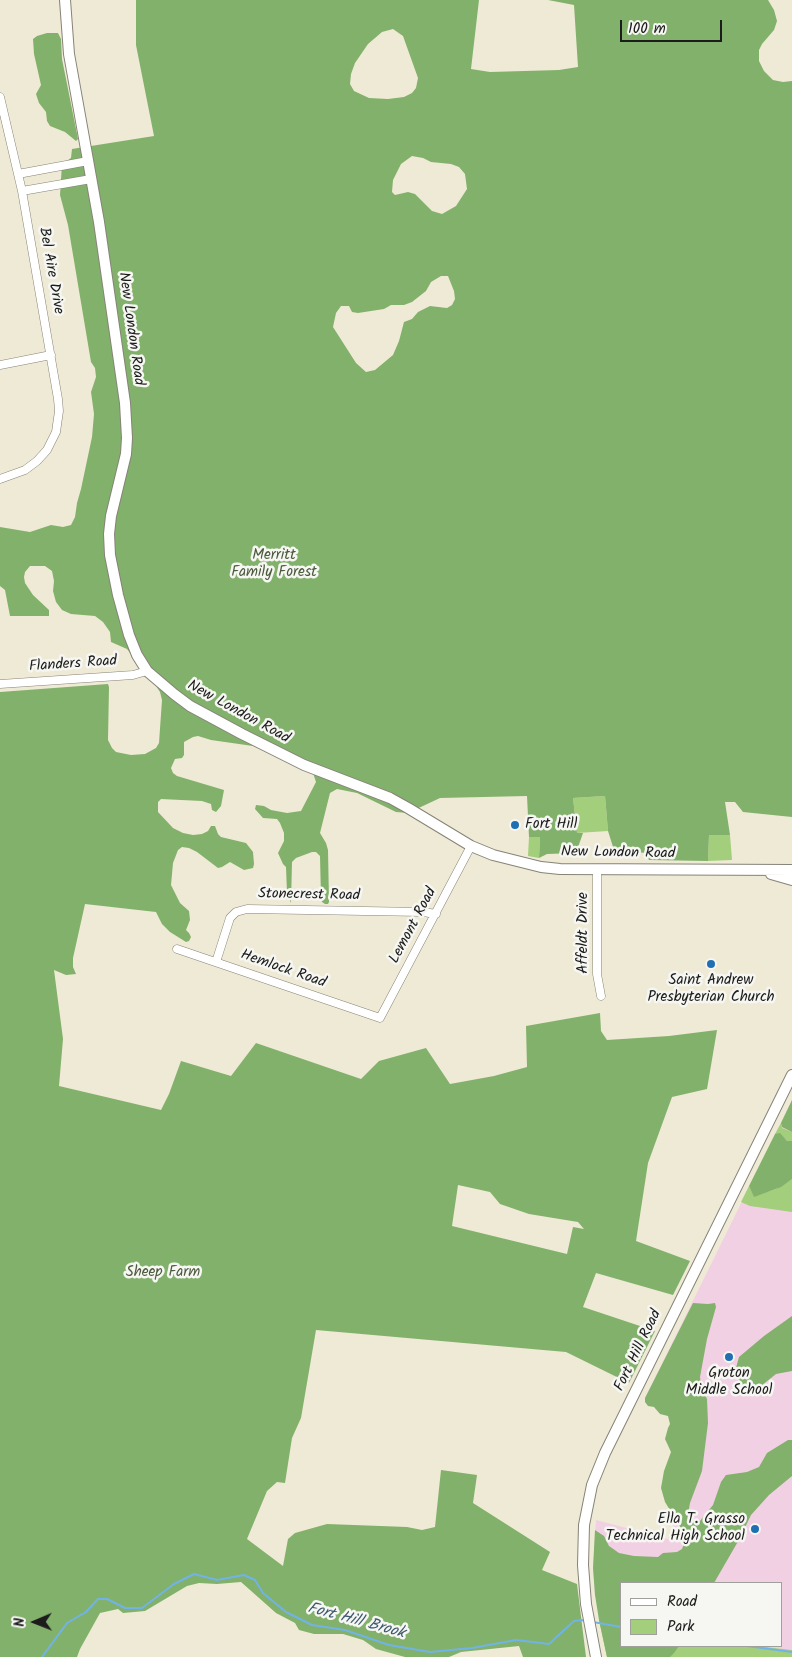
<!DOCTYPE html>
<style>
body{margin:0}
#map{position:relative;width:792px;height:1657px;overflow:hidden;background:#efead5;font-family:Kalam,sans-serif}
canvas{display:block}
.legend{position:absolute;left:620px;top:1582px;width:162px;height:65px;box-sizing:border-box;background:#f6f6f2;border:1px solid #9f9f9c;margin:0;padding:6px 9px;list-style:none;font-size:15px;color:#1c1c1c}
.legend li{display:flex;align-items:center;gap:10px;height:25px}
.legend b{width:25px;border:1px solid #9f9f9c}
.north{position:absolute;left:10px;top:1597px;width:50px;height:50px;-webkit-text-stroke:4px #f6f6f2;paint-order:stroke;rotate:269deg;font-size:14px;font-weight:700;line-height:20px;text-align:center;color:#1c1c1c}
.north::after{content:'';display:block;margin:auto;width:18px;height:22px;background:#1c1c1c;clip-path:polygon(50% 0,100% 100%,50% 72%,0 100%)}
.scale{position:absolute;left:620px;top:20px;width:102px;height:22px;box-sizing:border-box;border:2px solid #1c1c1c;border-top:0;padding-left:6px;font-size:15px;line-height:18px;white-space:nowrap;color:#1c1c1c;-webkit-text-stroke:4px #f6f6f2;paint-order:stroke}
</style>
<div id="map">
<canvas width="792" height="1657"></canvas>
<ul class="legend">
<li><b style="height:6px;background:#fff"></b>Road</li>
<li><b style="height:14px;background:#a3ce7b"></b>Park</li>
</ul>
<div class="north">N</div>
<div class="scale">100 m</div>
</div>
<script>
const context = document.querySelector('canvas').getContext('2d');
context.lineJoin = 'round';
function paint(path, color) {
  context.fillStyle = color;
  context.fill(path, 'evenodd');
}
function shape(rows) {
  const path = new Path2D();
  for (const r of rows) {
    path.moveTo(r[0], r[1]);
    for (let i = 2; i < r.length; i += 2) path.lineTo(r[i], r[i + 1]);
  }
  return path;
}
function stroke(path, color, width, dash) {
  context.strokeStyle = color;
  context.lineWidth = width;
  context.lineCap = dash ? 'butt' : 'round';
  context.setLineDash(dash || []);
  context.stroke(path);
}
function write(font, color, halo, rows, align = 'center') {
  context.font = font + ' Kalam,sans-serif';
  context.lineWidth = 5;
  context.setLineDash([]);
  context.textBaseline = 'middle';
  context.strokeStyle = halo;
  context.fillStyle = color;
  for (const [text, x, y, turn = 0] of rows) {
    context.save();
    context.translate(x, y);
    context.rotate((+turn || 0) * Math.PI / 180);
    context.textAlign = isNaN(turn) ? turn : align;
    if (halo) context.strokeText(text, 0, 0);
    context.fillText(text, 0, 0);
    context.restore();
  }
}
paint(shape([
 [792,1100,792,1650,757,1646,781,1646,781,1583,621,1583,595,1595,593,1568,596,1520,668,1539,688,1487,699,1425,645,1398]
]), '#f1d0e3');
paint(shape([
 [605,796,608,831,577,833,573,798],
 [709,834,730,835,732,860,708,861],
 [529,837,540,837,539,858,528,856],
 [781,1123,782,1128,792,1132,792,1141,787,1141,780,1134,775,1134],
 [792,1179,792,1212,750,1206,741,1202,749,1186,754,1196,776,1189],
 [599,1620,621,1624,621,1646,757,1646,792,1650,792,1657,607,1657]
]), '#a3ce7b');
paint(shape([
 [136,0,479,0,471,69,490,72,559,70,578,67,574,5,548,0,768,0,774,10,777,21,774,30,762,44,759,50,759,61,764,71,773,80,783,82,792,81,792,817,743,812,735,802,725,802,730,835,709,835,708,861,649,860,646,853,614,850,608,831,605,796,573,798,577,833,583,833,576,853,547,854,539,858,540,837,529,837,527,796,440,798,408,813,396,812,357,793,337,789,330,793,320,833,326,843,328,850,329,902,328,904,325,904,322,902,321,898,320,856,316,852,312,852,296,858,292,862,291,903,287,893,286,867,283,864,278,853,284,841,284,833,280,823,277,819,263,818,255,809,256,805,264,806,271,810,287,813,301,811,316,782,313,773,253,746,211,740,198,736,193,737,184,742,184,755,182,758,175,759,171,768,173,773,177,776,224,790,221,806,216,812,212,810,211,804,202,801,161,799,158,802,158,812,173,828,183,833,193,835,202,834,208,831,211,826,215,826,218,834,221,837,246,843,253,852,254,864,253,868,244,870,230,862,222,867,218,868,197,852,189,848,182,847,178,850,173,863,171,885,180,903,189,911,190,920,186,930,189,933,191,937,189,941,186,942,170,932,162,924,156,912,85,904,73,958,73,967,76,974,66,975,54,970,63,1039,59,1086,161,1110,169,1094,181,1061,231,1076,256,1043,361,1079,379,1061,426,1048,450,1084,494,1076,527,1067,526,1026,600,1013,601,1031,607,1040,669,1036,717,1030,707,1089,672,1097,648,1163,636,1241,690,1261,673,1295,596,1273,583,1307,655,1331,629,1383,566,1352,316,1330,301,1418,292,1438,285,1483,277,1482,267,1491,247,1539,283,1566,288,1539,295,1533,327,1524,407,1527,422,1530,435,1527,441,1470,477,1475,473,1503,550,1552,542,1570,577,1584,586,1657,523,1657,519,1646,461,1652,449,1657,405,1657,376,1649,363,1640,343,1634,314,1634,299,1630,295,1623,276,1613,241,1582,217,1584,199,1583,187,1586,145,1611,123,1613,118,1609,100,1613,80,1649,77,1657,0,1657,0,692,108,684,109,687,108,740,112,748,116,752,131,755,145,754,156,748,159,743,162,700,160,692,156,686,127,649,111,642,110,632,103,622,95,616,71,614,62,610,56,602,53,591,54,581,52,571,45,566,30,566,25,572,24,577,25,583,33,595,49,610,49,616,10,616,5,590,0,586,0,527,30,532,51,525,63,527,71,525,75,517,77,503,81,489,92,437,94,414,91,392,96,377,95,368,91,362,68,225,60,195,62,164,71,158,72,149,154,136,136,45],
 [393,29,403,36,418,78,416,88,412,93,404,97,388,99,369,98,354,91,350,84,351,74,355,63,368,44,382,32],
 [412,156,423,158,431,162,451,164,459,167,465,174,467,189,456,206,442,214,432,211,415,194,408,192,395,195,392,192,393,180,401,164],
 [441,276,448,276,454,291,455,299,452,305,447,308,430,306,418,312,412,319,404,322,399,341,393,355,375,370,366,372,356,363,333,327,336,313,341,306,349,306,352,312,358,313,384,309,391,305,404,305,412,302,426,291,431,282],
 [458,1185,490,1192,500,1204,529,1214,578,1222,584,1229,573,1227,567,1254,452,1226],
 [47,33,58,33,61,39,62,59,78,139,76,141,65,132,50,126,47,121,46,112,39,103,36,94,41,85,34,54,33,39,37,36],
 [792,1100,792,1132,782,1127,781,1123],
 [780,1133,787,1141,792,1141,792,1179,781,1187,754,1197,749,1186,775,1134],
 [693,1303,708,1304,715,1303,716,1307,707,1339,700,1377,701,1386,707,1399,708,1423,702,1471,690,1503,688,1514,692,1521,700,1521,713,1505,721,1482,726,1475,747,1472,759,1467,767,1453,788,1440,792,1440,792,1476,769,1495,751,1515,740,1538,714,1583,621,1583,621,1646,679,1646,674,1653,670,1657,607,1657,599,1620,595,1595,593,1568,595,1530,604,1536,609,1546,619,1553,634,1556,658,1557,663,1553,677,1552,682,1549,684,1544,681,1528,665,1502,661,1488,664,1471,671,1452,665,1439,668,1428,670,1424,668,1416,660,1414,654,1407,648,1406,645,1402,645,1398],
 [792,1316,792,1371,776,1374,761,1386,750,1391,742,1388,736,1368,739,1357,764,1336]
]), '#82b16b');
stroke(shape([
 [593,1622,621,1627],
 [747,1646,792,1652],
 [42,1657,67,1623,86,1612,98,1599,107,1599,125,1608,142,1608,174,1584,194,1574,217,1580,244,1575,255,1580,263,1593,286,1612,312,1625,345,1630,389,1645,430,1652,472,1648,516,1640,549,1644,574,1621,581,1620,586,1621]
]), '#72b3e7', 2);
const minor = shape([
 [0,97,22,191,58,399,59,411,56,432,47,450,37,461,25,470,0,479],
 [18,174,88,161],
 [22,191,91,179],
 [0,365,51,355],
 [0,684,133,675,147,671],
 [597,869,597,974,601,996],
 [177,949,380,1018,471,846],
 [216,962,230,918,236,912,247,909,423,912,436,914]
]);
const major = shape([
 [65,0,69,54,99,222,125,403,127,438,126,454,111,516,109,534,110,555,118,595,129,635,137,655,147,671,174,694,190,706,242,734,304,765,390,798,408,808,471,846,493,855,541,867,560,869,792,870],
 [771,874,792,880],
 [596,1657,586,1604,583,1565,584,1525,592,1485,605,1453,792,1075]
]);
stroke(minor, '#868378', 9);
stroke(major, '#868378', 12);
stroke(minor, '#fff', 8);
stroke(major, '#fff', 10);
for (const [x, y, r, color] of [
 [515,825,5,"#1f6fb2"],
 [711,964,5,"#1f6fb2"],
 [729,1357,5,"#1f6fb2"],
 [755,1529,5,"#1f6fb2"]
]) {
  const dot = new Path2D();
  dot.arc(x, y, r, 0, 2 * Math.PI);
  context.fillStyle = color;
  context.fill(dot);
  stroke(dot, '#f6f6f2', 2);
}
write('15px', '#1c1c1c', '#f6f6f2', [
 ["Bel Aire Drive",50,271,80],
 ["New London Road",130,329,82],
 ["Flanders Road",73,665,-4],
 ["New London Road",238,713,29],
 ["New London Road",618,854,1],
 ["Stonecrest Road",309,896,1],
 ["Lemont Road",414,926,-62],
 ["Affeldt Drive",584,933,-90],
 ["Hemlock Road",283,970,19],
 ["Fort Hill Road",639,1351,-64]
]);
write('15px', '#4b5a3d', '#f6f6f2', [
 ["Merritt",274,556],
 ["Family Forest",274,573],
 ["Sheep Farm",163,1273]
]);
write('15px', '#1c1c1c', '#f6f6f2', [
 ["Fort Hill",525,825,"left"],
 ["Saint Andrew",711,981],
 ["Presbyterian Church",711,998],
 ["Groton",729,1374],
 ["Middle School",729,1391],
 ["Ella T. Grasso",745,1520,"right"],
 ["Technical High School",745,1537,"right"]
]);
write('italic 16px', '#3e586d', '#f6f6f2', [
 ["Fort Hill Brook",356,1622,15]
]);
</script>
